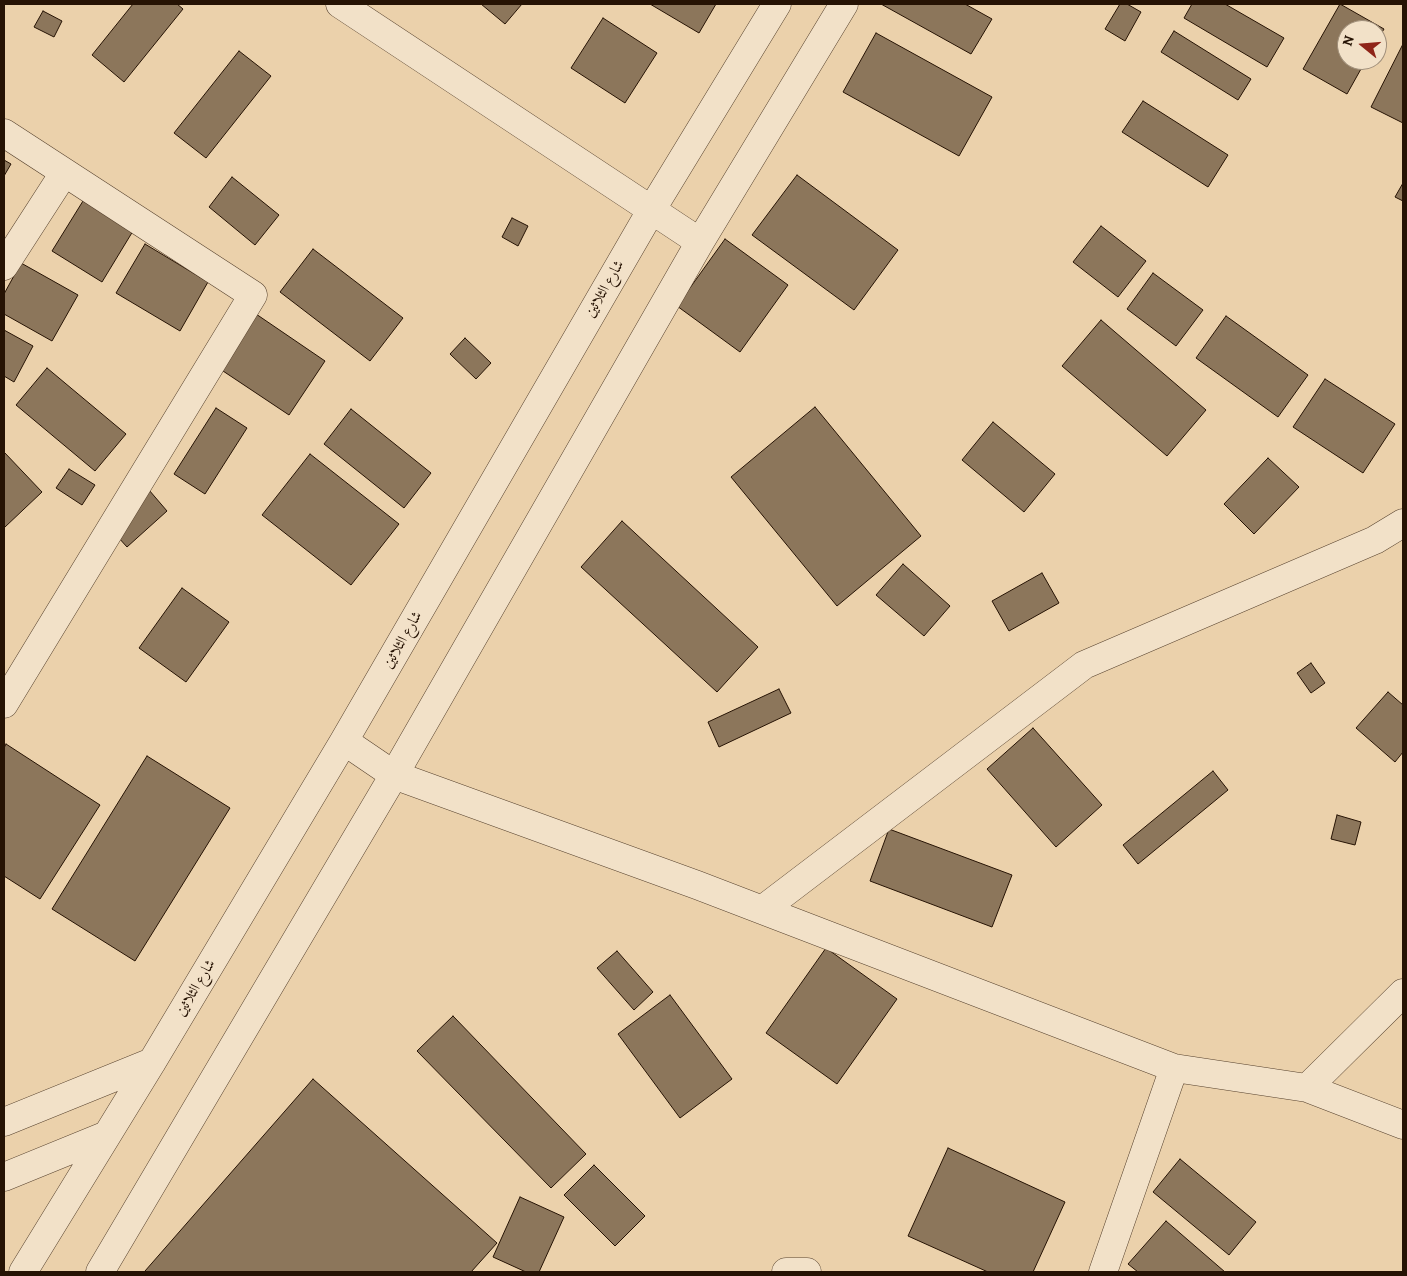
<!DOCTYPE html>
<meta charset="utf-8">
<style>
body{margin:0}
#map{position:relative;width:1407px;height:1276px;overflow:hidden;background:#ebd1ab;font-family:Alegreya,serif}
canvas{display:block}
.frame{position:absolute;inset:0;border:5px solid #261304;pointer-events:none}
.north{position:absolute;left:1337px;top:20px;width:50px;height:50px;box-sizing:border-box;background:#f2e1c8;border:1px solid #a08f7a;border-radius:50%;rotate:287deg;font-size:14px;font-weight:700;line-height:20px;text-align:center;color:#261304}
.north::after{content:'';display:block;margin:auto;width:18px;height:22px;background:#8f2418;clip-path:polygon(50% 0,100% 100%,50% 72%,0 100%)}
</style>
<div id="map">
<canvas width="1407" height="1276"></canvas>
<div class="frame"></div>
<div class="north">N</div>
</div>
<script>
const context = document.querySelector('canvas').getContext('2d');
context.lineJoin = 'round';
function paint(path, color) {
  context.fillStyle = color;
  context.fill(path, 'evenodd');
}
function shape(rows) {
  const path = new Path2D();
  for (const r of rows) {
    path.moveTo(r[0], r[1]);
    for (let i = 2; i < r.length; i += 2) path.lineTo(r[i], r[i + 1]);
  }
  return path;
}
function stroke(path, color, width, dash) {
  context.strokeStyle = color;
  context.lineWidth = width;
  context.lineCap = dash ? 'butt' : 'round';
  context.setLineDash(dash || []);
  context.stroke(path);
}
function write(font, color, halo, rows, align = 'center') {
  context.font = font + ' Alegreya,Amiri,serif';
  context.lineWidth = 5;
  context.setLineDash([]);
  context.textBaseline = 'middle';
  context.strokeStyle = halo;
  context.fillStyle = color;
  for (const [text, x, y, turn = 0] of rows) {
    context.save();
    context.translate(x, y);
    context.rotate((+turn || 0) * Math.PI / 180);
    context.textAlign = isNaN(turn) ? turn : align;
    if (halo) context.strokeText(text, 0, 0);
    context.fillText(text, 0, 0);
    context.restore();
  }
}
const building = shape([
 [133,4,177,4,183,9,124,82,92,55,133,4],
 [481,4,522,4,505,24,481,4],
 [650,4,716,4,699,33,650,4],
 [881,4,965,4,992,19,971,54,881,4],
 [1120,4,1127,4,1141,12,1125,41,1105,29,1120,4],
 [1192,4,1225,4,1284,38,1267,67,1184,18,1192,4],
 [1340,4,1384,29,1377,41,1377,30,1347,30,1347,60,1366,60,1347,94,1303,69,1340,4],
 [43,11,62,21,54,37,34,27,43,11],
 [603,18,657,53,625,103,571,68,603,18],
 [1174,31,1251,79,1238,100,1161,52,1174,31],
 [876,33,992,97,959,156,843,92,876,33],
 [1403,44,1403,123,1371,107,1403,44],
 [239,51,271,76,206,158,174,133,239,51],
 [1143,101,1228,155,1208,187,1122,132,1143,101],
 [4,160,11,164,4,176,4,160],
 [797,175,898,250,854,310,752,235,797,175],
 [232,177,279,215,255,245,209,207,232,177],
 [1403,183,1403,201,1395,197,1403,183],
 [83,201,133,231,102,282,52,251,83,201],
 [512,218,528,226,518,246,502,237,512,218],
 [1101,226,1146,261,1118,297,1073,262,1101,226],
 [725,239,788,285,740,352,677,306,725,239],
 [145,244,208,282,180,331,116,293,145,244],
 [313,249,403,318,370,361,280,292,313,249],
 [21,263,78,295,52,341,4,314,4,294,21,263],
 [1153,273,1203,310,1176,346,1127,309,1153,273],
 [256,314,325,361,289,415,220,369,256,314],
 [1226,316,1308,375,1278,417,1196,358,1226,316],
 [1101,320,1206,410,1167,456,1062,366,1101,320],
 [4,330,33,346,14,382,4,376,4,330],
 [465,338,491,363,476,379,450,354,465,338],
 [47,368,126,434,95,471,16,405,47,368],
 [1325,379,1395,424,1363,473,1293,427,1325,379],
 [815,407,921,536,837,606,731,477,815,407],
 [216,408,247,428,205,494,174,474,216,408],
 [351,409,431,473,404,508,324,444,351,409],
 [993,422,1055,474,1024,512,962,460,993,422],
 [4,452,42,492,5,527,4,526,4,452],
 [310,454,399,524,351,585,262,515,310,454],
 [1268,458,1299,487,1254,534,1224,504,1268,458],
 [69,469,95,485,82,505,56,488,69,469],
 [149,490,167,511,127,547,108,526,149,490],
 [622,521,758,647,717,692,581,567,622,521],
 [903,564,950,606,924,636,876,595,903,564],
 [1042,573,1059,603,1009,631,992,601,1042,573],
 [182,588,229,622,186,682,139,648,182,588],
 [1311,663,1325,683,1311,693,1297,673,1311,663],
 [779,689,791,713,719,747,708,722,779,689],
 [1388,692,1403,705,1403,752,1395,762,1356,728,1388,692],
 [1033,728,1102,805,1056,847,987,769,1033,728],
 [6,744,100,805,40,899,4,876,4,748,6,744],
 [147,756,230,808,135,961,52,909,147,756],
 [1213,771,1228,790,1138,864,1123,845,1213,771],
 [1337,815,1361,822,1355,845,1331,839,1337,815],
 [889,829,1012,875,992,927,870,881,889,829],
 [826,948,897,999,837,1084,766,1033,826,948],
 [617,951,653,992,634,1010,597,968,617,951],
 [670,995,732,1079,680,1118,618,1034,670,995],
 [453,1016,586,1154,551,1188,417,1051,453,1016],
 [313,1079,497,1243,471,1272,146,1272,145,1271,313,1079],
 [948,1148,1065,1202,1033,1272,988,1272,908,1236,948,1148],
 [1180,1159,1256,1222,1229,1255,1153,1192,1180,1159],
 [594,1165,645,1216,615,1246,564,1195,594,1165],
 [520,1197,564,1217,539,1272,526,1272,493,1257,520,1197],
 [1166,1221,1225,1272,1138,1272,1128,1264,1166,1221]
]);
paint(building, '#8c765b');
stroke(building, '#261304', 1);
const minor = shape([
 [340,4,700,242],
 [4,133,253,295,4,704],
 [4,266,64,173],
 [344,741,394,775,697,885,1174,1068,1307,1088,1403,1125],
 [762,910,1084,665,1375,540,1403,523],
 [1307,1088,1403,993],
 [4,1122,152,1062],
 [4,1177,107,1135],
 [23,1272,152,1062,344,741,652,209,777,4],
 [100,1272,394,775,700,242,844,4],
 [786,1272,807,1272],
 [1103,1272,1174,1068]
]);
stroke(minor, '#57422e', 29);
stroke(minor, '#f2e1c8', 28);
write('15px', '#261304', '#f2e1c8', [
 ["شارع الثلاثين",605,289,-60],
 ["شارع الثلاثين",403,640,-60],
 ["شارع الثلاثين",196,988,-59]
]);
</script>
